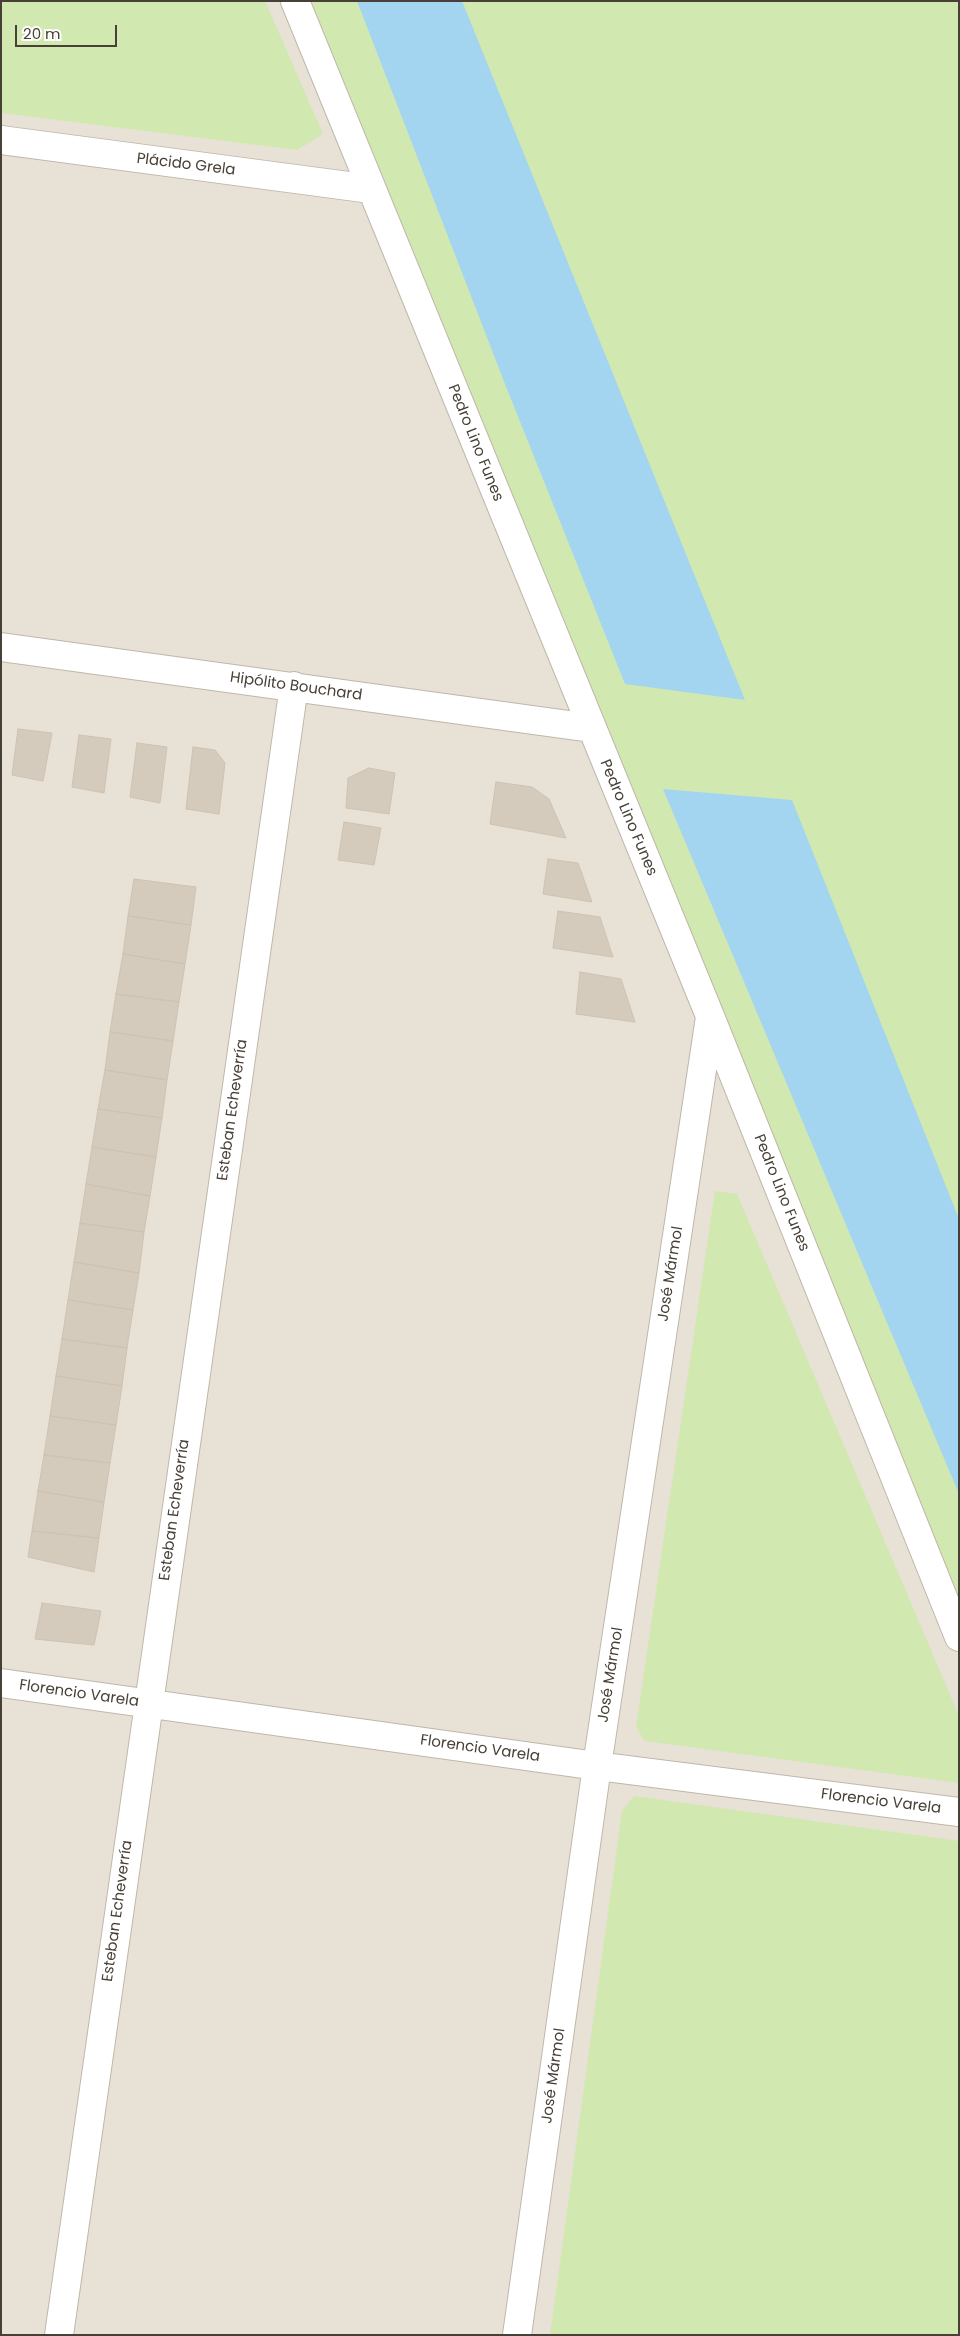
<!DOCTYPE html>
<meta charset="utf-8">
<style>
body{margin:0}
#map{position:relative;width:960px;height:2336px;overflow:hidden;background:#f4efe7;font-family:Poppins,sans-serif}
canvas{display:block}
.frame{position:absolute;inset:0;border:2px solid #474036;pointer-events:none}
.scale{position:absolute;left:15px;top:25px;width:102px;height:22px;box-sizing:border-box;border:2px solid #474036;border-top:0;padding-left:6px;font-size:15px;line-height:18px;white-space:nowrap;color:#474036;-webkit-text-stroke:4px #fff;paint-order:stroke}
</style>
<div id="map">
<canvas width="960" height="2336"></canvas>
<div class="frame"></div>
<div class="scale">20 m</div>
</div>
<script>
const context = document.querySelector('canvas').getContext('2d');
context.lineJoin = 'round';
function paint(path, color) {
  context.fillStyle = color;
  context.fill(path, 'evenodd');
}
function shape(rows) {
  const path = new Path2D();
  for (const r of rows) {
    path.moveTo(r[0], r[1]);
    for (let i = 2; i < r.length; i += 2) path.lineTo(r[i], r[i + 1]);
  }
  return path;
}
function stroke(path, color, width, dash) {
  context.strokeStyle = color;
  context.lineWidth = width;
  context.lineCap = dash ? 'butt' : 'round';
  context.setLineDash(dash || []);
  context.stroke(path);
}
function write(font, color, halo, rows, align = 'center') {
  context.font = font + ' Poppins,sans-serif';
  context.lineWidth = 4;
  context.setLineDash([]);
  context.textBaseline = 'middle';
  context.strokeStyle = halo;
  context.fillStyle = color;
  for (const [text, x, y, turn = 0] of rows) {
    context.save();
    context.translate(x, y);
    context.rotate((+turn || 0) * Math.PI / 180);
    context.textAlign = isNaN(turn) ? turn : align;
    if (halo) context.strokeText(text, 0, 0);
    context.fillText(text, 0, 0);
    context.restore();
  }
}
paint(shape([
 [1,1,497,1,959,1102,959,2335,1,2335]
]), '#e8e1d5');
paint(shape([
 [1,1,265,1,323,134,297,150,1,113],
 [295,1,959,1,959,1637],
 [715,1191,737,1194,959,1716,959,1783,645,1741,636,1727],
 [634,1796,959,1841,959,2335,550,2335,622,1811]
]), '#d1e8b0');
paint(shape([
 [357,1,462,1,745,700,625,684,505,384],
 [663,789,792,800,959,1219,959,1494]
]), '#a3d5f1');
const building = shape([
 [18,729,52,733,43,781,12,775,18,729],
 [79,735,111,739,104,793,72,787,79,735],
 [137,743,167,747,160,803,130,797,137,743],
 [193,747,215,750,225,763,219,814,186,809,193,747],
 [369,768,395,773,389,814,346,808,348,778,369,768],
 [496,782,532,787,549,799,566,838,490,824,496,782],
 [344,822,381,828,374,865,338,860,344,822],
 [548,859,578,863,592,902,543,894,548,859],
 [134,879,196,887,191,925,128,916,134,879],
 [558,911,600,917,613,957,553,948,558,911],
 [128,916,191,925,185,964,123,954,128,916],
 [123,954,185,964,179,1002,116,994,123,954],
 [580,972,621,979,635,1022,576,1014,580,972],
 [116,994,179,1002,173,1041,110,1032,116,994],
 [110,1032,173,1041,167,1080,105,1070,110,1032],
 [105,1070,167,1080,162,1118,98,1109,105,1070],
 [98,1109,162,1118,156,1157,92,1147,98,1109],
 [92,1147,156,1157,150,1196,86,1184,92,1147],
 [86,1184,150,1196,144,1232,80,1223,86,1184],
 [80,1223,144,1232,139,1273,74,1262,80,1223],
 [74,1262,139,1273,133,1310,68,1300,74,1262],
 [68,1300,133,1310,127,1348,62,1339,68,1300],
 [62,1339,127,1348,122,1386,56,1376,62,1339],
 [56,1376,122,1386,116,1425,50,1416,56,1376],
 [50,1416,116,1425,110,1463,44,1455,50,1416],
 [44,1455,110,1463,104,1502,38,1491,44,1455],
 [38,1491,104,1502,99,1538,32,1531,38,1491],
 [32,1531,99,1538,94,1572,28,1557,32,1531],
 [42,1603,101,1611,94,1645,35,1639,42,1603]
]);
paint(building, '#d5cbbd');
stroke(building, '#d0c2b0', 1);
const minor = shape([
 [295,1,710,1016,959,1637],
 [1,140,371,189],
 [1,647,591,728],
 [1,1683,597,1766,959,1812],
 [59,2335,294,686],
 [517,2335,597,1766,710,1017]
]);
stroke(minor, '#bfb7aa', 30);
stroke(minor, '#fff', 28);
write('15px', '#474036', '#fff', [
 ["Plácido Grela",186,165,7],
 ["Pedro Lino Funes",475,443,68],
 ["Hipólito Bouchard",296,687,8],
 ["Pedro Lino Funes",628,818,67],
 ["Esteban Echeverría",233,1110,-82],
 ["Pedro Lino Funes",781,1193,68],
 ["José Mármol",671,1274,-81],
 ["Esteban Echeverría",175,1510,-82],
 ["José Mármol",611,1675,-81],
 ["Florencio Varela",79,1694,8],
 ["Florencio Varela",480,1749,8],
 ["Florencio Varela",881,1802,7],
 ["Esteban Echeverría",118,1911,-82],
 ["José Mármol",554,2076,-82]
]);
</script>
